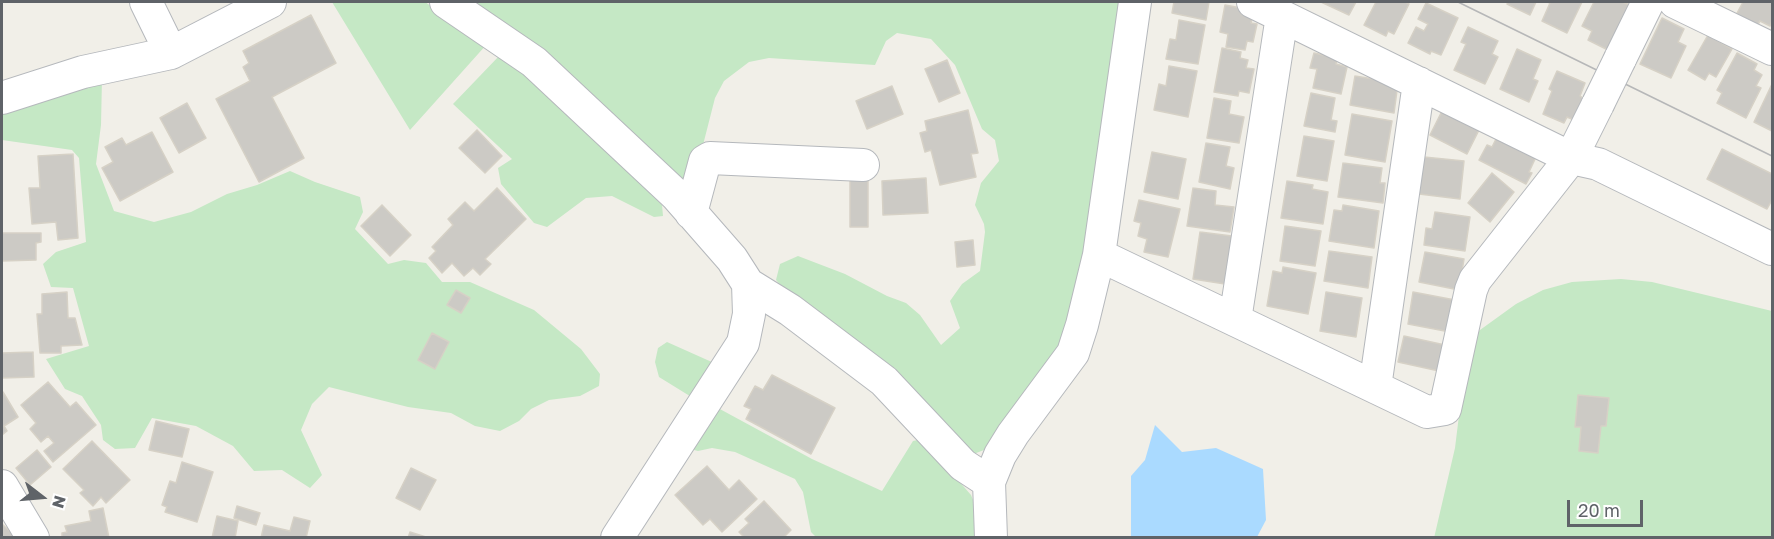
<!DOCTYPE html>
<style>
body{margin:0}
#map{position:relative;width:1774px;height:539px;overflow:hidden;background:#f1efe8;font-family:"Golos Text",sans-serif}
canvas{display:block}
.frame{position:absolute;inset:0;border:3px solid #5f6368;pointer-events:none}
.north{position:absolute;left:12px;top:467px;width:60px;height:60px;-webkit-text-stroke:4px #fff;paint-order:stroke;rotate:106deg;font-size:16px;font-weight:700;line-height:24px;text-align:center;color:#5f6368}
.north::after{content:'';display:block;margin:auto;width:21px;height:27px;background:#5f6368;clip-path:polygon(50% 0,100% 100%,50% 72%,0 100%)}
.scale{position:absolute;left:1567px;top:500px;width:76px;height:27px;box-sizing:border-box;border:3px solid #5f6368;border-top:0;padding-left:8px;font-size:18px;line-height:21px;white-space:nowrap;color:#5f6368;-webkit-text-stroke:4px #fff;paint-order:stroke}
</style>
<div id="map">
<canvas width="1774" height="539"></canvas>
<div class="frame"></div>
<div class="north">N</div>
<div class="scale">20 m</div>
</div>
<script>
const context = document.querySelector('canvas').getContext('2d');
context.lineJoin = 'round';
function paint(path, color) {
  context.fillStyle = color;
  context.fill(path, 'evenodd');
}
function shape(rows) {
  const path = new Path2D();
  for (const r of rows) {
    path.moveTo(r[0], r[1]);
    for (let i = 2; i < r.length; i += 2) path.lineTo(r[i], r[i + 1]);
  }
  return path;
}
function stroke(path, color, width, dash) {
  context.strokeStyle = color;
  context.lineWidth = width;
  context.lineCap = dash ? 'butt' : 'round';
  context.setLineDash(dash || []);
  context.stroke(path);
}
paint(shape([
 [332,2,425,2,487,44,410,130],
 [468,2,1126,2,1088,254,1064,347,1001,432,984,450,971,455,799,307,776,280,780,264,798,256,845,274,887,296,906,303,920,315,941,345,960,328,950,301,962,284,980,271,985,232,984,224,975,205,981,183,999,161,995,140,982,129,955,65,931,39,897,33,886,41,875,65,769,58,749,62,724,81,715,98,692,188],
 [500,55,531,78,662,205,663,216,654,217,612,196,586,198,547,227,534,223,501,184,498,168,512,159,453,104],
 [102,78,101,125,96,164,114,211,154,222,191,212,227,194,257,185,290,171,315,182,360,197,363,212,355,229,388,264,404,260,426,263,442,282,470,282,534,310,581,349,600,374,599,386,580,396,549,400,531,409,519,421,500,431,475,426,451,413,408,407,329,387,312,404,301,430,322,475,310,488,282,470,254,471,233,446,196,426,152,418,135,448,115,449,103,440,101,425,82,396,65,389,46,359,89,346,73,288,51,287,43,264,56,252,86,242,79,158,72,150,2,140,2,112],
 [1621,279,1652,282,1772,311,1772,537,1434,538,1455,448,1468,342,1480,330,1516,304,1543,290,1572,282],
 [667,342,714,363,693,398,659,377,655,362,658,348],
 [718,408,812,459,882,491,913,441,922,439,971,495,980,517,980,537,816,537,811,532,803,492,795,479,735,452,712,448,698,451,690,449]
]), '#c5e8c5');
paint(shape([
 [1155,425,1182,452,1216,448,1263,469,1266,520,1257,537,1131,537,1131,476,1145,460]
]), '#aadaff');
const building = shape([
 [1174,2,1209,2,1206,20,1172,13,1174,2],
 [1321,2,1356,2,1349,15,1321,2],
 [1376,2,1405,2,1409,4,1394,34,1388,31,1386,36,1364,25,1376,2],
 [1508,2,1536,2,1530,15,1507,4,1508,2],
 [1547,2,1582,2,1567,33,1542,21,1550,3,1547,2],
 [1594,2,1622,2,1630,5,1608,50,1588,40,1592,31,1582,26,1594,2],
 [1743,2,1772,2,1772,20,1770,26,1760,21,1757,26,1736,15,1743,2],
 [1426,3,1458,18,1441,55,1431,51,1430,54,1408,43,1416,27,1424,31,1428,24,1418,19,1426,3],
 [1225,5,1247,9,1253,15,1251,23,1257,24,1253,42,1247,41,1245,50,1226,47,1228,34,1220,32,1225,5],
 [311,15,336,63,272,97,304,158,259,182,216,99,250,81,243,67,249,63,243,51,311,15],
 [1662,18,1684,29,1678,42,1686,46,1671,78,1640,64,1662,18],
 [1179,20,1205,25,1198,64,1166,59,1170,39,1176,40,1179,20],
 [1468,27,1498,41,1492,54,1498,57,1485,84,1454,70,1466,44,1461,42,1468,27],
 [1708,35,1732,49,1716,77,1709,73,1705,80,1688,70,1708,35],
 [1222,48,1241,52,1240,58,1248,60,1246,68,1254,69,1249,93,1239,91,1238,96,1214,92,1222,48],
 [1517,49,1541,60,1533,79,1538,81,1529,102,1500,89,1517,49],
 [1314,53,1337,58,1336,64,1347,67,1341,94,1313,88,1317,69,1310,68,1314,53],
 [1737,53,1757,64,1754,70,1762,75,1756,86,1761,88,1746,118,1717,103,1722,93,1717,90,1737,53],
 [947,60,960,93,939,102,925,69,947,60],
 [1169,66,1197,71,1188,117,1154,110,1159,84,1166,86,1169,66],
 [1557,71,1585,83,1580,96,1583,98,1574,120,1567,117,1564,123,1543,114,1552,91,1549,89,1557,71],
 [1355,76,1398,83,1394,113,1350,105,1355,76],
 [1772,84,1772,131,1754,122,1772,84],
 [892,86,903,114,867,129,856,101,892,86],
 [1311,93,1335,98,1331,120,1337,121,1335,132,1304,126,1311,93],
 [1214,98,1231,101,1229,114,1244,117,1239,143,1207,138,1214,98],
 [187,103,206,138,179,153,160,118,187,103],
 [968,110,978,153,971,154,976,177,940,185,931,150,925,152,920,133,927,131,925,121,968,110],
 [1442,111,1479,130,1467,154,1430,135,1442,111],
 [1352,114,1392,121,1385,162,1345,155,1352,114],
 [477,130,502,156,485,173,459,148,477,130],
 [152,132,173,172,120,201,102,168,113,162,105,147,122,138,126,145,152,132],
 [1304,136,1334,141,1327,181,1297,176,1304,136],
 [1497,137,1536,157,1529,172,1532,173,1526,184,1479,160,1487,145,1492,147,1497,137],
 [1206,143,1230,147,1226,166,1234,168,1230,189,1199,182,1206,143],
 [1722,149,1772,174,1772,200,1767,209,1707,179,1722,149],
 [1152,152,1186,159,1178,199,1144,192,1152,152],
 [73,154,78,238,58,240,56,222,32,224,29,188,40,188,38,156,73,154],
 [1424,157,1464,161,1460,199,1419,194,1424,157],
 [1343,163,1382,168,1380,183,1385,183,1383,203,1338,197,1343,163],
 [1492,173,1514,192,1490,222,1468,203,1492,173],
 [850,174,868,174,868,227,850,227,850,174],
 [926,178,928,213,883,215,882,181,926,178],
 [1287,181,1313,185,1312,189,1328,192,1323,224,1281,218,1287,181],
 [497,188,526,219,485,259,491,264,480,275,473,268,464,276,452,263,442,273,429,258,436,251,432,247,453,225,448,219,465,202,474,211,497,188],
 [1193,188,1216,191,1215,205,1234,207,1230,232,1187,226,1193,188],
 [1139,200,1180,209,1168,257,1144,252,1147,239,1138,236,1141,223,1134,221,1139,200],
 [382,205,411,235,390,256,361,226,382,205],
 [1343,205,1379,211,1374,248,1329,241,1334,210,1342,211,1343,205],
 [1435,212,1470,217,1465,251,1424,245,1426,228,1432,229,1435,212],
 [1285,226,1321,231,1315,266,1280,261,1285,226],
 [1200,232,1232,236,1225,284,1193,279,1200,232],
 [2,233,41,233,41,242,36,243,36,260,2,261,2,233],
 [973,240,975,265,957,267,955,242,973,240],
 [1329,251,1372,257,1368,288,1324,281,1329,251],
 [1425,252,1464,259,1459,290,1419,282,1425,252],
 [1283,267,1316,273,1308,314,1267,306,1273,271,1282,273,1283,267],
 [456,290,470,298,461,313,447,305,456,290],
 [67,292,68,318,75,318,82,345,61,346,61,353,40,353,37,314,42,314,42,294,67,292],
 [1326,292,1362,298,1356,337,1320,331,1326,292],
 [1413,292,1455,300,1450,332,1408,324,1413,292],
 [432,333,449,342,435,369,418,360,432,333],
 [1404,336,1445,345,1439,371,1398,362,1404,336],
 [33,352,34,377,2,378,2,353,33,352],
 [772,375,835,408,811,454,746,419,751,409,744,406,755,386,763,390,772,375],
 [48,382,70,407,76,402,96,425,53,462,44,451,54,443,48,436,41,442,30,429,36,423,21,405,48,382],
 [3,392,18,417,4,426,7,431,2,435,2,394,3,392],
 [1578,395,1609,398,1606,426,1601,426,1598,453,1579,451,1581,427,1575,427,1578,395],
 [156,421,189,429,182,457,149,450,156,421],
 [92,441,130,480,106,503,101,497,93,506,80,493,84,490,63,469,92,441],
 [37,450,51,467,30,485,16,468,37,450],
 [182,462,213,472,197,522,165,512,167,507,162,505,170,481,176,483,182,462],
 [707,466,729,490,739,480,757,499,722,532,710,519,703,525,675,495,707,466],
 [411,468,436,480,420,510,396,498,411,468],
 [764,501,791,530,783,538,745,538,739,532,749,523,745,519,764,501],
 [237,506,260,513,256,525,234,518,237,506],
 [103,508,109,538,62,538,62,533,67,532,65,526,91,521,89,511,103,508],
 [217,516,238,521,235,538,212,538,217,516],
 [294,517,310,521,306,538,261,538,264,525,290,531,294,517],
 [2,524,17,538,2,538,2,524],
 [410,532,429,538,408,538,410,532]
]);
paint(building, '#cccac5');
stroke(building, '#d6d1c6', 1.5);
const minor = shape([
 [146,2,171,53],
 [446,2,534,62,676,195,732,259,748,284,749,314,743,343,617,538],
 [1253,2,1571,158,1598,164,1772,249],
 [1675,2,1772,49],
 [1620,59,1648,2],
 [2,98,83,72,171,53,270,2],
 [691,213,705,161,710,158,863,165],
 [1099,255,1427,412,1445,409,1471,290,1475,280,1571,158,1598,104],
 [748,284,790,310,884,381,963,465,989,482],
 [1235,320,1282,16],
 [1375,387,1419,83],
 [2,486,33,538],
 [991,538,989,482,1000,455,1013,434,1073,353,1082,325,1099,255,1135,2]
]);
stroke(minor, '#b5b8bc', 34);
stroke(minor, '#fff', 32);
stroke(shape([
 [1458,2,1772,156]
]), '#b6b7b8', 1.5);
const minorBridge = shape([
 [1598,104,1620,59]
]);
stroke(minorBridge, '#b5b8bc', 34, []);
stroke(minorBridge, '#fff', 32);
</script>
